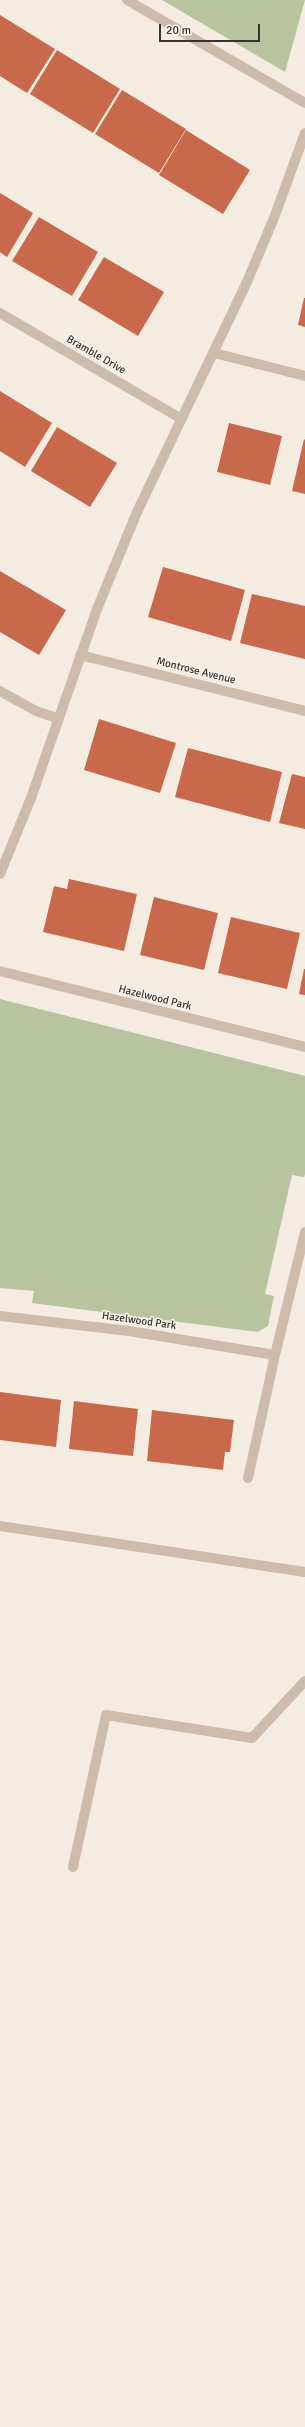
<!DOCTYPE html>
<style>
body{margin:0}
#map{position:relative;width:305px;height:2427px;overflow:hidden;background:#f4ebe1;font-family:Signika,sans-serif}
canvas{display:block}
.scale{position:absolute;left:159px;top:24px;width:101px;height:18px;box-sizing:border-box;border:2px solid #3b302b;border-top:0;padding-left:5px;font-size:12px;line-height:14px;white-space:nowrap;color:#3b302b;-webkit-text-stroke:3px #fbf5ee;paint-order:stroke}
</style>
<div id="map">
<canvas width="305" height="2427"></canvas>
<div class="scale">20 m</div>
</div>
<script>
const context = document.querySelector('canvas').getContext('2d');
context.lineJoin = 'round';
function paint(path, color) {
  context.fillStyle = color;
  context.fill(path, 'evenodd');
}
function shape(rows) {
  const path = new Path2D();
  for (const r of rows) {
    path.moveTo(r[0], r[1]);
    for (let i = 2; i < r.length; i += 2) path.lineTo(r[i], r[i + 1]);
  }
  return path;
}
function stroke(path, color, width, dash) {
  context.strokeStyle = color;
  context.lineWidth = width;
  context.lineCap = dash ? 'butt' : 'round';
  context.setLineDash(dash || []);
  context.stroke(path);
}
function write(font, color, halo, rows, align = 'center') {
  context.font = font + ' Signika,sans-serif';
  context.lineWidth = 3;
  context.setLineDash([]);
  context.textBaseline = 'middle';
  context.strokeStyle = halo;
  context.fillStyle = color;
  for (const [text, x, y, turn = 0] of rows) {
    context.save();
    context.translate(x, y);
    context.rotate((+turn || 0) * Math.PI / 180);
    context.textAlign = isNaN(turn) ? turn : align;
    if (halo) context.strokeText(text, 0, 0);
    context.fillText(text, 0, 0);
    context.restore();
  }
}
paint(shape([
 [162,0,305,0,285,72],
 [0,999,305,1076,305,1174,304,1177,292,1175,265,1294,274,1296,268,1326,258,1332,32,1303,34,1291,0,1288]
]), '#b8c4a0');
paint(shape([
 [0,15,55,49,27,93,0,76],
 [57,50,120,89,93,133,30,94],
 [122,90,186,129,159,173,95,134],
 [186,130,250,170,223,214,159,175],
 [0,193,33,213,7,257,0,252],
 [39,217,98,252,72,296,12,261],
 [104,257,164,292,138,336,78,300],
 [304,298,305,298,305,327,298,325],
 [0,391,52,423,25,467,0,451],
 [229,423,282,436,270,485,217,472],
 [57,427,117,463,90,507,31,471],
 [304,439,305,440,305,494,292,491],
 [163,567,245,590,231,641,148,617],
 [0,571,66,610,39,655,0,632],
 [252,594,305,606,305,659,240,643],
 [99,719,176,743,160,793,84,770],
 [188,748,282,772,270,822,175,797],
 [292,774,305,777,305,829,279,823],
 [69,879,137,894,124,951,43,932,54,886,67,889],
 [154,897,218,913,204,970,140,955],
 [231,917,300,933,287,989,218,973],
 [304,969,305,969,305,995,299,994],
 [0,1392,61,1400,56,1447,0,1440],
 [74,1401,138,1409,133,1456,69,1449],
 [152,1410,234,1420,230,1452,225,1452,223,1470,147,1461]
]), '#c8694b');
stroke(shape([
 [0,1526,305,1572],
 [73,1867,106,1715,252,1738,305,1681]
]), '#cdbbac', 10);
stroke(shape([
 [127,0,305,103],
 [0,313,180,418],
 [214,353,305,376],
 [80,655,305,711],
 [0,691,36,711,57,718],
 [0,874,31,798,97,609,137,512,246,284,274,218,305,133],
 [0,971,305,1047],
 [0,1316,129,1331,275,1355,305,1232],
 [248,1478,275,1355]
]), '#cdbbac', 10);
write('11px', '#3b302b', '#fbf5ee', [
 ["Bramble Drive",96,355,30],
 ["Montrose Avenue",196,671,14],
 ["Hazelwood Park",155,998,14],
 ["Hazelwood Park",139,1321,8]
]);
</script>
